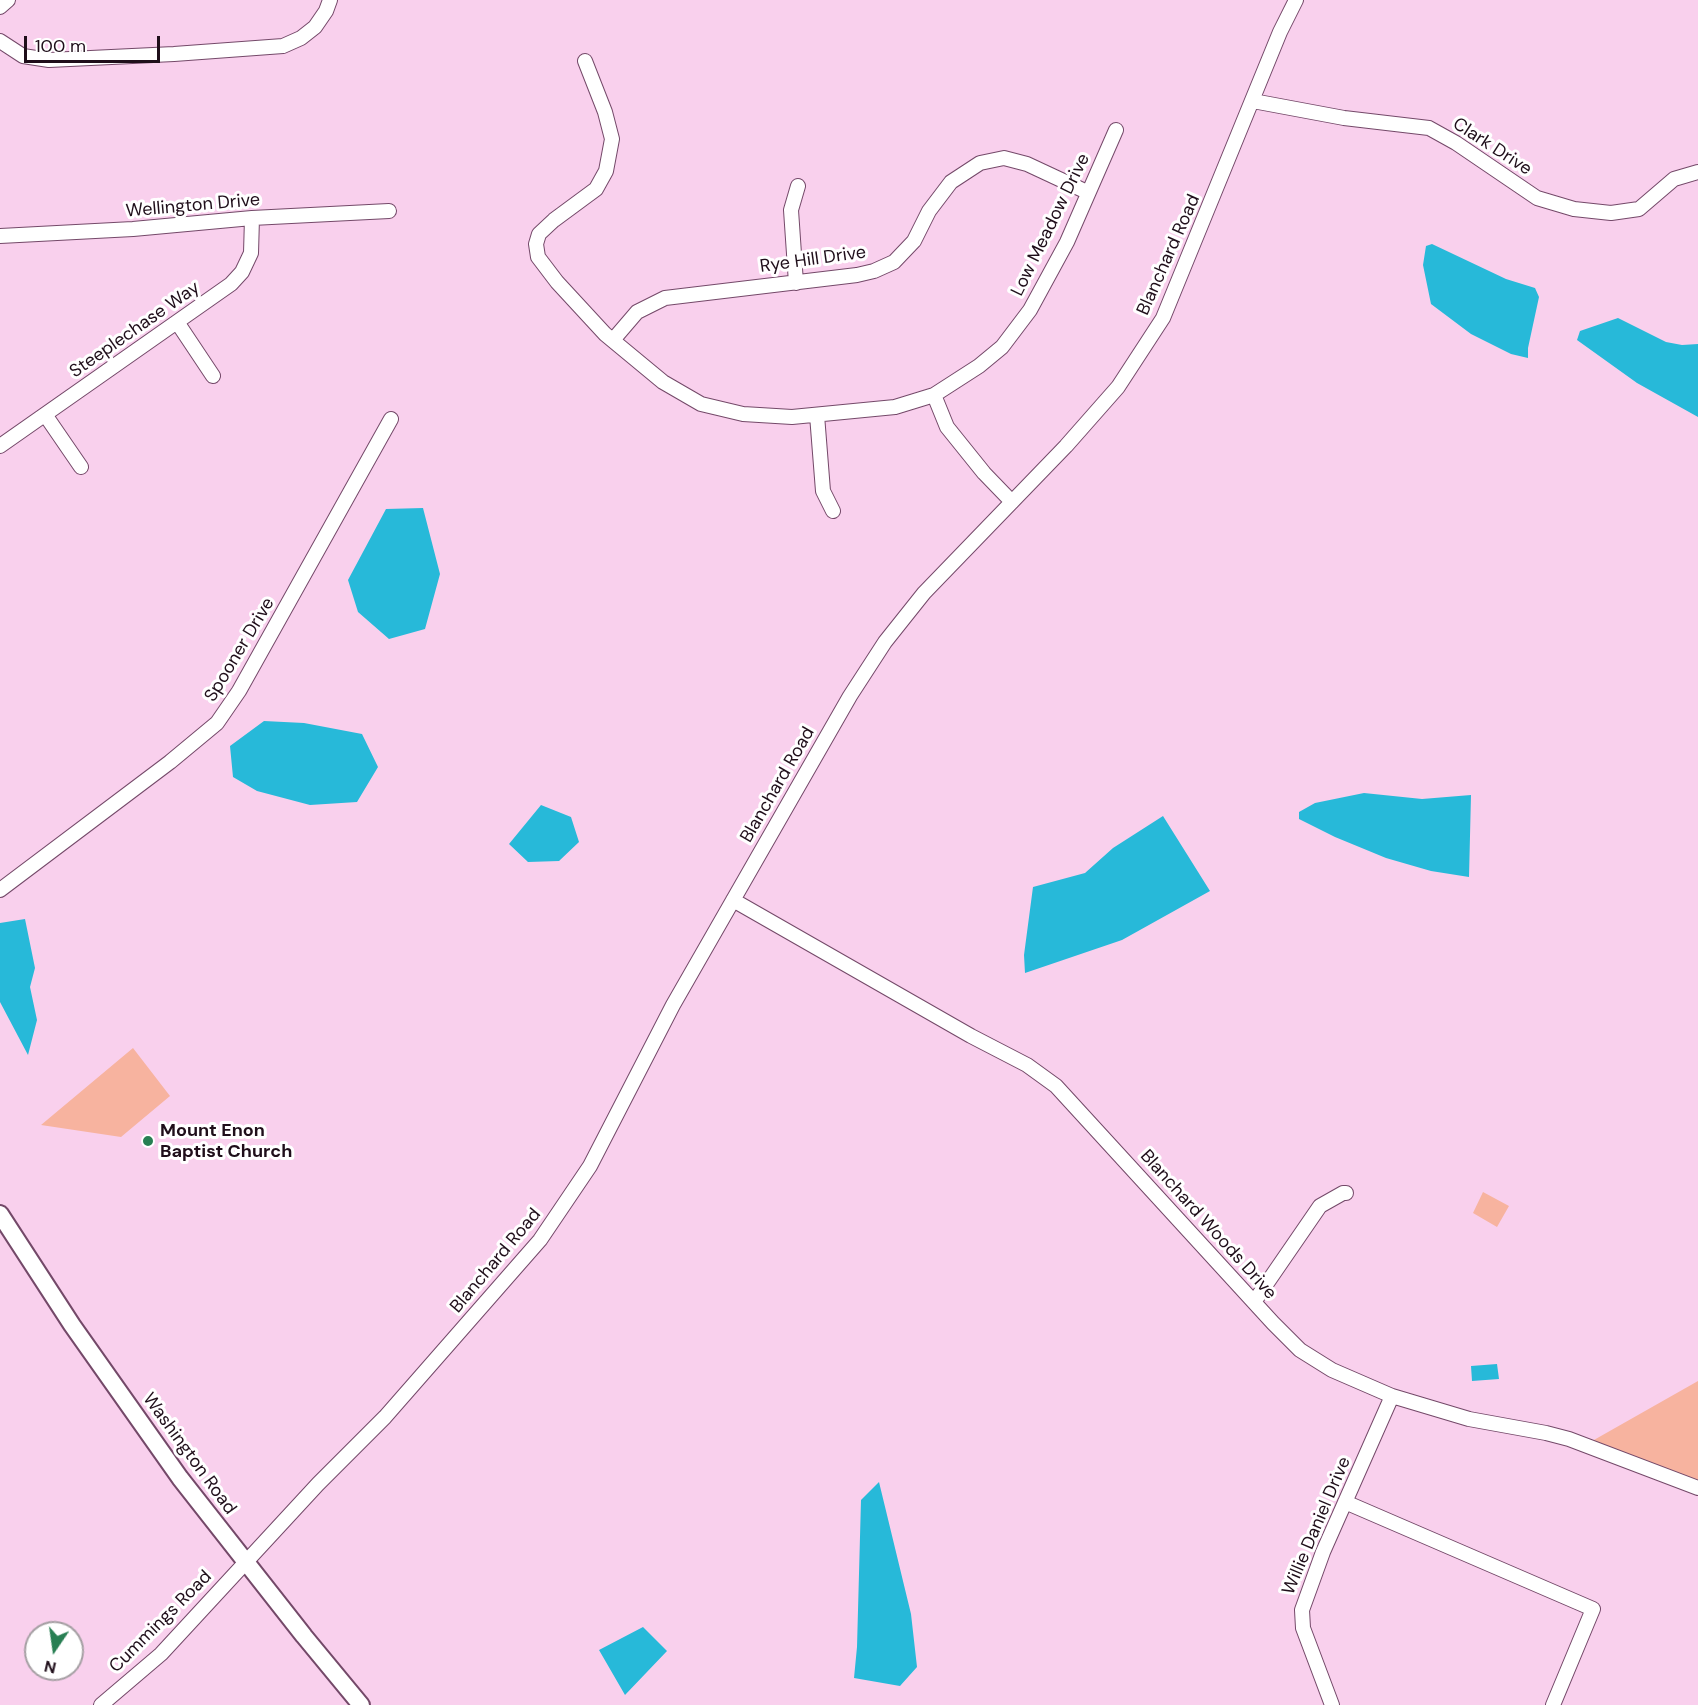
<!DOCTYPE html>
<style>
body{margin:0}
#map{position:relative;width:1698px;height:1705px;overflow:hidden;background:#f9d0ed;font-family:"DM Sans",sans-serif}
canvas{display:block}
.north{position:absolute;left:24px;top:1621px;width:60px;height:60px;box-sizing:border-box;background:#fff;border:2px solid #a59fa3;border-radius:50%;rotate:193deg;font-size:16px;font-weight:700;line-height:24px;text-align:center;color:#1f0e1a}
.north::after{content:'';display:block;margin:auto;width:21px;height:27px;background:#287f53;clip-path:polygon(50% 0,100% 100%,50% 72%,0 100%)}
.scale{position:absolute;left:24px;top:36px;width:136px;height:27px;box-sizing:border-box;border:3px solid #1f0e1a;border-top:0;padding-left:8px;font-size:18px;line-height:21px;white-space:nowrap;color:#1f0e1a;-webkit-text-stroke:4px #fff;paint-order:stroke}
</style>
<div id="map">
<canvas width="1698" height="1705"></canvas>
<div class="north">N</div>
<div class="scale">100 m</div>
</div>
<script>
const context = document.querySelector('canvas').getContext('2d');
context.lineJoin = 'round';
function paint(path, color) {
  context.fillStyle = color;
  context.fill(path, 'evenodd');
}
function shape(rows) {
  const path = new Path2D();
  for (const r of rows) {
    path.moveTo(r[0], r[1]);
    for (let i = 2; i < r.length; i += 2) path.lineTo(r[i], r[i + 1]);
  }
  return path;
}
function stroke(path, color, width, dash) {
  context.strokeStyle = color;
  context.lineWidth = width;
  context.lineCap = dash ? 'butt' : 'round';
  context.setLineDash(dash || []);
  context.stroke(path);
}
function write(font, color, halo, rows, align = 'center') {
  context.font = font + ' "DM Sans",sans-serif';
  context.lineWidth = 6;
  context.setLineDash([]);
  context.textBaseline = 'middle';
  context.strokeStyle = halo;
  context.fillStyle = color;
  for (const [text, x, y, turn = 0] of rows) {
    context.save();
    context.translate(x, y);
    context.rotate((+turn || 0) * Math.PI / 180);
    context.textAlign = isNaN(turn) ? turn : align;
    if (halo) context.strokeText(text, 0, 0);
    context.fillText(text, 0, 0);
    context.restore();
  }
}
paint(shape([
 [133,1048,170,1096,121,1137,41,1125],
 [1483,1192,1509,1206,1497,1227,1473,1213],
 [1698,1381,1698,1495,1578,1449]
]), '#f7b39f');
paint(shape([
 [1432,244,1506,279,1535,288,1539,297,1528,348,1528,358,1511,354,1471,334,1431,304,1423,265,1426,246],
 [1618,318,1666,342,1682,345,1698,344,1698,417,1637,383,1577,340,1580,331],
 [423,508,440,574,425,629,389,639,358,612,348,580,386,509],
 [264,721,304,723,362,734,378,767,357,802,310,805,257,791,233,777,230,746],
 [1364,793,1422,799,1471,795,1469,877,1431,871,1386,858,1335,837,1299,819,1299,812,1315,803],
 [541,805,571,817,579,842,559,861,528,862,509,844],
 [1163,816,1210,891,1122,940,1025,973,1024,955,1033,887,1085,873,1113,848],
 [25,919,35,968,30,987,37,1020,28,1055,0,1002,0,923],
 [1497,1364,1499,1379,1472,1381,1471,1366],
 [879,1482,911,1614,917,1667,900,1686,854,1678,857,1647,861,1500],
 [643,1627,667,1651,625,1695,599,1650]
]), '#27b9d9');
const minor = shape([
 [0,7,8,0],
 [0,41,23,56,49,60,174,54,283,46,301,38,315,27,326,11,330,0],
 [585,61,605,112,612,139,606,171,596,189,554,220,539,234,536,244,538,257,557,282,605,334,663,382,701,404,743,414,792,417,895,407,934,395,979,366,1002,347,1030,310,1067,242,1116,130],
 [1253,101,1344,118,1429,128,1456,143,1537,198,1574,209,1611,213,1639,209,1674,179,1698,172],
 [0,236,133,229,252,218,389,211],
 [796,283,791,210,798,186],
 [177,322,213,376],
 [613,340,637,312,665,298,857,275,874,271,894,262,914,241,929,211,951,182,980,163,1004,158,1027,164,1087,192],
 [934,395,947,427,984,473,1012,502],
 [817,415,823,491,833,511],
 [46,416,81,467],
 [0,446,231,284,242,272,251,253,252,218],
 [0,890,170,762,217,723,239,691,391,419],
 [733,900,971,1036,1027,1065,1056,1086,1273,1323,1300,1350,1332,1370,1392,1396,1469,1419,1546,1433,1569,1439,1698,1488],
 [1254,1302,1320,1206,1343,1193,1346,1193],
 [1345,1502,1593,1609,1553,1705],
 [101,1705,161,1654,318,1484,385,1417,540,1240,590,1166,673,1005,850,696,885,642,924,593,1066,446,1118,387,1163,318,1280,32,1296,0],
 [1332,1705,1303,1628,1302,1610,1323,1552,1392,1396]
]);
const major = shape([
 [0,1214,72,1325,180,1478,304,1636,361,1705]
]);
stroke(minor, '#744969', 16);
stroke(major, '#744969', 20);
stroke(minor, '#fff', 14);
stroke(major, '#fff', 16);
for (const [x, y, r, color] of [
 [148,1141,6,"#287f53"]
]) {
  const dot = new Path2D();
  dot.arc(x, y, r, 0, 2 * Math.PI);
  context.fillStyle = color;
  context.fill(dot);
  stroke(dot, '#fff', 2);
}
write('18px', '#1f0e1a', '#fff', [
 ["Clark Drive",1492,147,33],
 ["Wellington Drive",193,206,-5],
 ["Low Meadow Drive",1051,225,-64],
 ["Blanchard Road",1169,255,-66],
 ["Rye Hill Drive",813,260,-8],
 ["Steeplechase Way",135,330,-35],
 ["Spooner Drive",240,650,-59],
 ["Blanchard Road",778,785,-60],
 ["Blanchard Woods Drive",1208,1225,48],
 ["Blanchard Road",496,1261,-50],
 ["Washington Road",189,1454,54],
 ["Willie Daniel Drive",1317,1526,-67],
 ["Cummings Road",161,1622,-45]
]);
write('bold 18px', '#1f0e1a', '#fff', [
 ["Mount Enon",160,1131],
 ["Baptist Church",160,1152]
], 'left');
</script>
